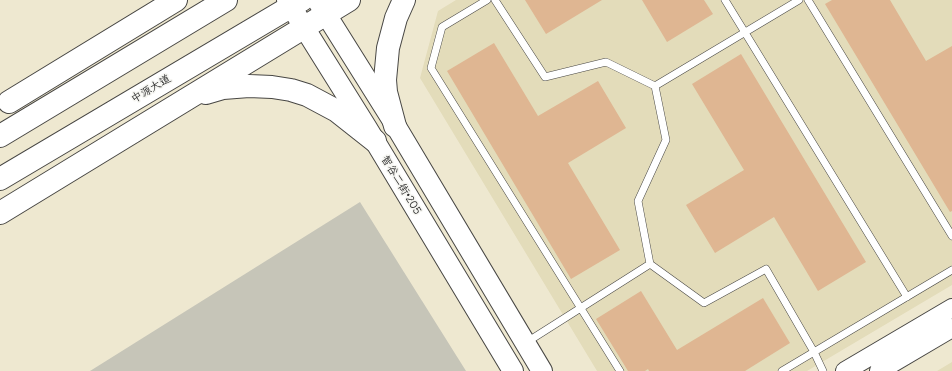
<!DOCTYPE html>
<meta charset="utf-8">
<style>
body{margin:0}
canvas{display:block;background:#eee8d0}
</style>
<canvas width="952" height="371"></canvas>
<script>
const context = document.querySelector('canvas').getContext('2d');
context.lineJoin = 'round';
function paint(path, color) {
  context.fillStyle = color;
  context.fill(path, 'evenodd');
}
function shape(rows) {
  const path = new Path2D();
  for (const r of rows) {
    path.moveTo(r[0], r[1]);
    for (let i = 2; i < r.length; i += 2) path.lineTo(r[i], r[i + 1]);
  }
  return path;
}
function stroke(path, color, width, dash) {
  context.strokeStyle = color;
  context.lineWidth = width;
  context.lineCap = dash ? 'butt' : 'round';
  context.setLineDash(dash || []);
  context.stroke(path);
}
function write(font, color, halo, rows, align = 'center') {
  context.font = font + ' Delius,"LXGW WenKai TC",sans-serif';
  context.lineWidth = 3;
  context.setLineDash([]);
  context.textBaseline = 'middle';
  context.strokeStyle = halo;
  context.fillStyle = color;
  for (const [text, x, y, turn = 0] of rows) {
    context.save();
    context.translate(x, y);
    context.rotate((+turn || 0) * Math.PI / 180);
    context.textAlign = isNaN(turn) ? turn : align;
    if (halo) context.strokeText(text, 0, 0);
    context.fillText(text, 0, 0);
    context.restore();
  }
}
paint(shape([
 [456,0,952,0,952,285,807,371,597,371,420,78,438,11],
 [952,362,952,371,937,371]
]), '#e3dcba');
paint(shape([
 [360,202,466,371,90,371]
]), '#c6c5b8');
paint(shape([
 [525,0,602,0,546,34],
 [642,0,704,0,713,14,667,42],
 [832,0,890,0,926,61,952,46,952,211,950,212,825,4],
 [494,43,538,116,598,81,626,128,568,163,620,250,571,279,447,71],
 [741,54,866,262,818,291,774,217,715,253,686,205,744,170,692,84],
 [641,291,677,350,763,298,790,343,745,371,649,371,648,369,645,371,628,371,596,319]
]), '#dfb692');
const service = shape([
 [487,0,442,27,431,68,620,371],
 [495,0,545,77,606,62,655,86,666,140,638,201,650,264,704,303,766,269,814,352,823,371],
 [725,0,907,297],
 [808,0,952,236],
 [655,86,799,0],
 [527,342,650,264],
 [782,371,952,270]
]);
const tertiary = shape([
 [845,371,952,308],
 [879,371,952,328]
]);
const secondary = shape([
 [287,0,367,128,513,371],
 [317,0,391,118,542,371]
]);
const primary = shape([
 [206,93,223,88,249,86,272,87,291,90,307,95,337,111,375,141],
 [9,102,176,0],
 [395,126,386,92,385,80,388,48,396,18,404,0],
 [0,136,226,0],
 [0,179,302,0],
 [0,213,349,0]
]);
stroke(service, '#484744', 8);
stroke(tertiary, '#484744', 20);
stroke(secondary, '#484744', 22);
stroke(primary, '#484744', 24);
stroke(service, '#fff', 7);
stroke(tertiary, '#fff', 18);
stroke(secondary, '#fff', 20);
stroke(primary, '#fff', 22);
write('11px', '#2b2b2b', '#f6f6f2', [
 ["中源大道",151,89,-31],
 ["智谷二街•205",401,185,59]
]);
</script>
